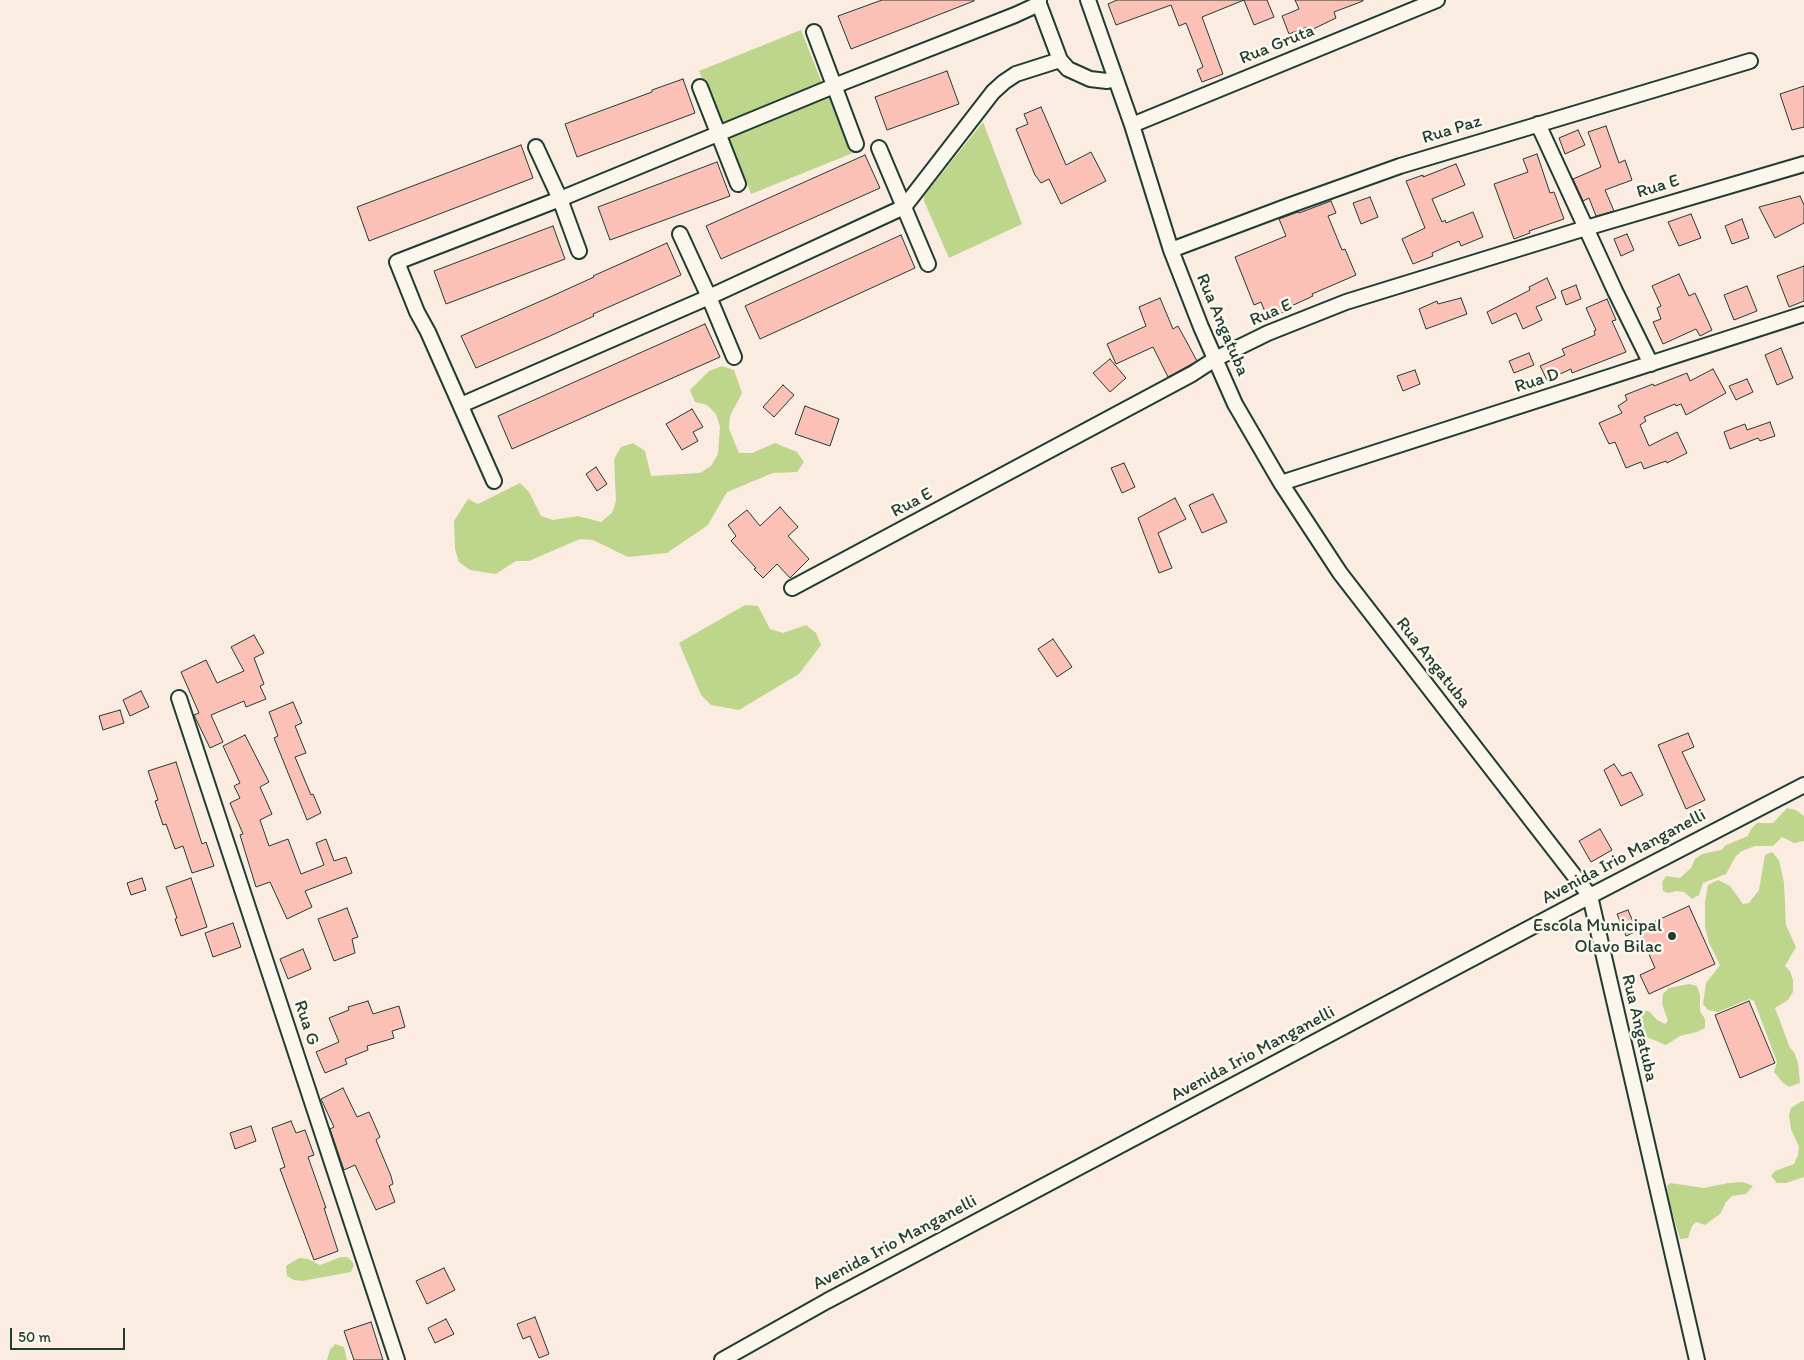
<!DOCTYPE html>
<style>
body{margin:0}
#map{position:relative;width:1804px;height:1360px;overflow:hidden;background:#fbece1;font-family:Itim,sans-serif}
canvas{display:block}
.scale{position:absolute;left:10px;top:1328px;width:115px;height:22px;box-sizing:border-box;border:2px solid #1f3d34;border-top:0;padding-left:6px;font-size:15px;line-height:18px;white-space:nowrap;color:#1f3d34;-webkit-text-stroke:4px #fbf7ec;paint-order:stroke}
</style>
<div id="map">
<canvas width="1804" height="1360"></canvas>
<div class="scale">50 m</div>
</div>
<script>
const context = document.querySelector('canvas').getContext('2d');
context.lineJoin = 'round';
function paint(path, color) {
  context.fillStyle = color;
  context.fill(path, 'evenodd');
}
function shape(rows) {
  const path = new Path2D();
  for (const r of rows) {
    path.moveTo(r[0], r[1]);
    for (let i = 2; i < r.length; i += 2) path.lineTo(r[i], r[i + 1]);
  }
  return path;
}
function stroke(path, color, width, dash) {
  context.strokeStyle = color;
  context.lineWidth = width;
  context.lineCap = dash ? 'butt' : 'round';
  context.setLineDash(dash || []);
  context.stroke(path);
}
function write(font, color, halo, rows, align = 'center') {
  context.font = font + ' Itim,sans-serif';
  context.lineWidth = 5;
  context.setLineDash([]);
  context.textBaseline = 'middle';
  context.strokeStyle = halo;
  context.fillStyle = color;
  for (const [text, x, y, turn = 0] of rows) {
    context.save();
    context.translate(x, y);
    context.rotate((+turn || 0) * Math.PI / 180);
    context.textAlign = isNaN(turn) ? turn : align;
    if (halo) context.strokeText(text, 0, 0);
    context.fillText(text, 0, 0);
    context.restore();
  }
}
paint(shape([
 [801,30,822,83,721,124,699,71],
 [830,95,853,153,751,194,728,137],
 [983,122,1022,224,949,258,924,201,924,196],
 [722,366,734,370,742,393,730,416,729,429,739,453,752,453,775,443,797,452,804,462,797,472,773,473,727,492,708,525,667,553,628,557,593,540,580,539,529,561,516,561,496,574,470,570,459,562,455,549,454,521,468,499,478,504,520,483,529,492,541,516,553,520,578,516,601,522,612,513,616,501,614,459,621,447,633,443,645,451,651,476,700,473,711,466,718,454,720,427,716,414,707,405,695,402,690,390,709,371],
 [745,605,758,606,770,629,783,633,806,625,816,633,821,645,799,674,739,710,711,705,701,695,679,643],
 [1787,808,1796,810,1804,816,1804,841,1794,843,1782,837,1773,846,1755,846,1742,851,1736,856,1726,874,1703,883,1699,895,1692,899,1684,892,1677,891,1668,893,1663,891,1662,882,1666,876,1680,878,1691,868,1695,859,1702,854,1721,850,1726,845,1748,836,1751,829,1757,823,1773,823],
 [1772,852,1779,860,1784,883,1786,925,1796,947,1785,966,1790,971,1793,980,1793,992,1788,1000,1775,1008,1790,1048,1794,1052,1798,1063,1800,1083,1789,1087,1783,1083,1774,1072,1777,1062,1754,1001,1749,999,1718,1012,1708,1010,1703,1004,1706,983,1720,965,1709,943,1705,927,1705,902,1708,885,1718,880,1730,886,1743,904,1749,903,1759,890,1765,855],
 [1689,984,1697,986,1700,995,1700,1011,1705,1019,1705,1028,1697,1032,1680,1036,1666,1045,1637,1033,1632,1026,1634,1018,1641,1009,1650,1012,1657,1020,1665,1024,1668,1021,1662,1004,1663,994,1669,988],
 [1802,1101,1804,1101,1804,1177,1786,1183,1777,1183,1771,1176,1775,1171,1794,1164,1798,1155,1799,1147,1791,1129,1789,1115,1791,1108],
 [1743,1182,1753,1186,1746,1194,1732,1196,1726,1202,1720,1214,1705,1225,1696,1222,1692,1226,1688,1238,1680,1239,1668,1198,1667,1186,1670,1183,1704,1188,1728,1183],
 [341,1257,347,1257,351,1260,354,1265,351,1272,302,1281,294,1280,287,1276,286,1266,299,1258,308,1259,320,1265],
 [335,1344,344,1347,347,1360,327,1360,330,1350]
]), '#bed68c');
const building = shape([
 [882,0,974,0,974,1,851,49,838,16,882,0],
 [1117,0,1244,0,1202,17,1223,74,1202,82,1197,70,1203,67,1186,23,1179,26,1171,5,1116,25,1108,4,1117,0],
 [1244,0,1267,0,1274,17,1254,25,1244,0],
 [1295,0,1363,0,1363,1,1334,12,1336,18,1309,31,1307,27,1289,34,1282,16,1299,9,1295,0],
 [947,71,959,104,887,130,875,97,947,71],
 [683,79,695,113,577,157,565,124,652,92,652,90,683,79],
 [1804,86,1804,127,1792,130,1780,94,1804,86],
 [1041,107,1066,165,1091,152,1106,181,1061,204,1049,179,1041,183,1035,175,1016,129,1028,124,1024,114,1041,107],
 [1606,126,1619,163,1625,160,1632,180,1605,190,1614,211,1596,216,1589,198,1583,201,1573,179,1601,167,1588,132,1606,126],
 [1578,130,1585,145,1565,154,1559,138,1578,130],
 [521,145,533,178,369,241,357,207,521,145],
 [1537,154,1550,193,1554,192,1564,219,1529,231,1530,233,1514,239,1494,184,1528,172,1523,159,1537,154],
 [865,155,880,188,721,259,706,226,865,155],
 [717,162,730,196,610,240,598,207,717,162],
 [1456,164,1465,185,1432,199,1442,222,1445,220,1446,223,1473,212,1483,237,1461,246,1459,241,1432,253,1433,256,1413,264,1402,239,1425,228,1406,181,1423,175,1423,177,1456,164],
 [1800,196,1804,205,1804,223,1775,238,1759,207,1800,196],
 [1370,197,1378,217,1361,224,1353,203,1370,197],
 [1331,201,1336,213,1328,216,1342,250,1345,249,1356,275,1312,294,1313,296,1287,308,1288,310,1268,319,1261,302,1254,305,1235,257,1286,236,1279,219,1298,212,1299,213,1331,201],
 [1691,214,1701,238,1679,246,1668,222,1691,214],
 [1742,219,1749,238,1732,244,1725,226,1742,219],
 [553,226,565,259,446,304,434,271,553,226],
 [1627,234,1634,250,1621,256,1614,239,1627,234],
 [901,235,915,268,760,339,745,306,901,235],
 [667,243,681,275,593,314,594,316,550,336,476,368,461,336,550,297,594,277,593,276,667,243],
 [1804,266,1804,301,1789,307,1777,276,1804,266],
 [1679,274,1689,296,1695,293,1712,330,1700,336,1696,329,1663,344,1653,322,1661,319,1657,308,1661,306,1652,286,1679,274],
 [1547,278,1556,298,1536,307,1542,320,1523,329,1516,313,1492,324,1487,312,1530,290,1529,287,1547,278],
 [1576,285,1581,299,1566,305,1561,291,1576,285],
 [1747,286,1757,311,1734,320,1724,295,1747,286],
 [1160,298,1173,329,1178,326,1197,361,1168,377,1153,347,1116,364,1107,344,1146,326,1139,307,1160,298],
 [1461,298,1467,314,1426,329,1419,309,1437,301,1438,304,1461,298],
 [1607,299,1616,320,1612,321,1626,352,1572,373,1571,369,1547,380,1540,366,1565,355,1562,349,1595,335,1594,331,1596,330,1586,308,1607,299],
 [705,324,720,357,512,449,498,416,705,324],
 [1781,348,1793,378,1777,385,1765,355,1781,348],
 [1529,353,1534,365,1514,373,1509,361,1529,353],
 [1110,359,1126,378,1110,392,1093,373,1110,359],
 [1713,369,1726,393,1686,415,1681,404,1676,406,1675,404,1644,417,1646,421,1640,425,1649,446,1677,432,1687,453,1667,463,1666,461,1644,469,1641,462,1626,468,1615,442,1609,444,1599,423,1622,413,1618,406,1627,400,1625,395,1653,384,1654,386,1687,373,1690,381,1713,369],
 [1415,370,1420,384,1403,391,1397,376,1415,370],
 [1747,379,1753,392,1736,400,1729,386,1747,379],
 [783,385,794,395,774,417,763,407,783,385],
 [805,406,839,419,830,446,795,434,805,406],
 [692,409,703,427,693,432,698,441,682,450,666,424,692,409],
 [1770,422,1775,436,1760,441,1758,438,1730,449,1724,432,1745,424,1747,430,1770,422],
 [1124,463,1135,487,1122,493,1111,468,1124,463],
 [596,467,607,484,597,491,586,474,596,467],
 [1213,494,1227,522,1202,533,1189,505,1213,494],
 [1175,498,1186,519,1158,533,1172,568,1159,573,1138,518,1175,498],
 [780,507,798,527,788,536,809,559,790,578,777,564,763,578,754,569,756,568,731,541,736,536,728,525,747,510,760,526,780,507],
 [254,635,264,653,254,658,264,684,260,686,266,699,246,707,244,701,211,715,223,742,210,748,194,715,199,713,181,672,206,660,217,683,244,671,231,647,254,635],
 [1053,639,1072,667,1057,677,1038,649,1053,639],
 [141,691,149,707,130,716,123,700,141,691],
 [293,702,302,723,295,726,306,753,295,757,311,795,313,794,321,813,307,820,274,738,278,736,269,712,293,702],
 [120,710,124,723,103,730,99,716,120,710],
 [1688,733,1694,747,1682,752,1705,800,1686,809,1658,745,1688,733],
 [245,735,269,782,260,787,272,814,260,820,269,846,288,839,301,874,324,865,316,843,326,839,334,861,346,857,352,873,305,891,312,907,287,919,270,882,256,887,240,835,243,834,230,803,240,798,234,786,240,783,223,746,245,735],
 [176,762,202,844,206,842,214,866,192,873,183,846,175,849,166,824,163,825,155,801,158,800,148,771,176,762],
 [1614,764,1622,776,1631,772,1643,795,1621,806,1604,770,1614,764],
 [1600,829,1612,850,1591,862,1579,841,1600,829],
 [142,878,146,890,131,895,127,883,142,878],
 [191,878,207,927,181,936,175,919,177,918,166,887,191,878],
 [1689,906,1715,964,1649,994,1640,975,1655,968,1638,929,1689,906],
 [347,908,358,937,352,939,355,953,334,961,318,919,347,908],
 [1628,910,1637,931,1626,936,1617,914,1628,910],
 [233,923,241,947,213,957,205,933,233,923],
 [303,949,311,969,288,979,280,959,303,949],
 [368,1001,373,1014,399,1006,405,1027,392,1031,394,1038,367,1046,368,1050,345,1059,347,1064,325,1073,316,1052,339,1042,329,1018,349,1010,348,1007,368,1001],
 [1749,1001,1775,1063,1740,1078,1715,1015,1749,1001],
 [343,1088,357,1117,369,1112,380,1137,376,1140,391,1176,393,1184,389,1186,395,1202,376,1210,355,1165,344,1170,330,1129,334,1127,321,1099,343,1088],
 [291,1121,296,1133,305,1130,314,1155,308,1157,326,1208,324,1208,338,1251,314,1260,280,1169,285,1167,272,1128,291,1121],
 [251,1126,256,1141,235,1149,230,1133,251,1126],
 [444,1268,455,1290,427,1304,416,1281,444,1268],
 [535,1317,549,1354,539,1358,530,1336,523,1339,517,1324,535,1317],
 [446,1319,454,1334,435,1343,428,1328,446,1319],
 [371,1322,383,1360,354,1360,344,1331,371,1322]
]);
paint(building, '#fcc1b6');
stroke(building, '#1f3d34', 1);
const street = shape([
 [1039,0,1039,4,1060,60,1068,69,1090,79,1107,81,1116,79],
 [1088,0,1132,125,1171,250,1201,327,1235,404,1281,483,1340,573,1590,896,1697,1360],
 [814,32,856,144],
 [700,87,738,184],
 [1538,124,1615,291,1651,364],
 [1132,125,1437,0],
 [536,147,560,199,579,251],
 [879,148,928,264],
 [680,234,709,297,734,357],
 [1171,250,1288,206,1400,166,1750,61],
 [461,405,709,297,904,207,993,92,1004,82,1016,74,1060,60],
 [494,481,428,332,417,312,397,262,560,199,834,86,1015,15,1039,4],
 [1281,483,1804,314],
 [792,588,1192,374,1215,359,1268,333,1346,302,1586,228,1804,164],
 [179,698,397,1360],
 [722,1360,827,1301,1590,896,1804,785]
]);
stroke(street, '#1f3d34', 18);
stroke(street, '#fbf7ec', 14);
for (const [x, y, r, color] of [
 [1672,936,5,"#1f3d34"]
]) {
  const dot = new Path2D();
  dot.arc(x, y, r, 0, 2 * Math.PI);
  context.fillStyle = color;
  context.fill(dot);
  stroke(dot, '#fbf7ec', 2);
}
write('18px', '#1f3d34', '#fbf7ec', [
 ["Rua Gruta",1277,45,-22],
 ["Rua Paz",1452,130,-17],
 ["Rua E",1658,187,-17],
 ["Rua E",1271,313,-23],
 ["Rua Angatuba",1222,325,67],
 ["Rua D",1537,381,-18],
 ["Rua E",912,503,-28],
 ["Rua Angatuba",1433,663,52],
 ["Avenida Irio Manganelli",1624,857,-28],
 ["Rua G",306,1023,72],
 ["Rua Angatuba",1639,1028,77],
 ["Avenida Irio Manganelli",1253,1054,-28],
 ["Avenida Irio Manganelli",895,1243,-28]
]);
write('18px', '#1f3d34', '#fbf7ec', [
 ["Escola Municipal",1662,926],
 ["Olavo Bilac",1662,947]
], 'right');
</script>
